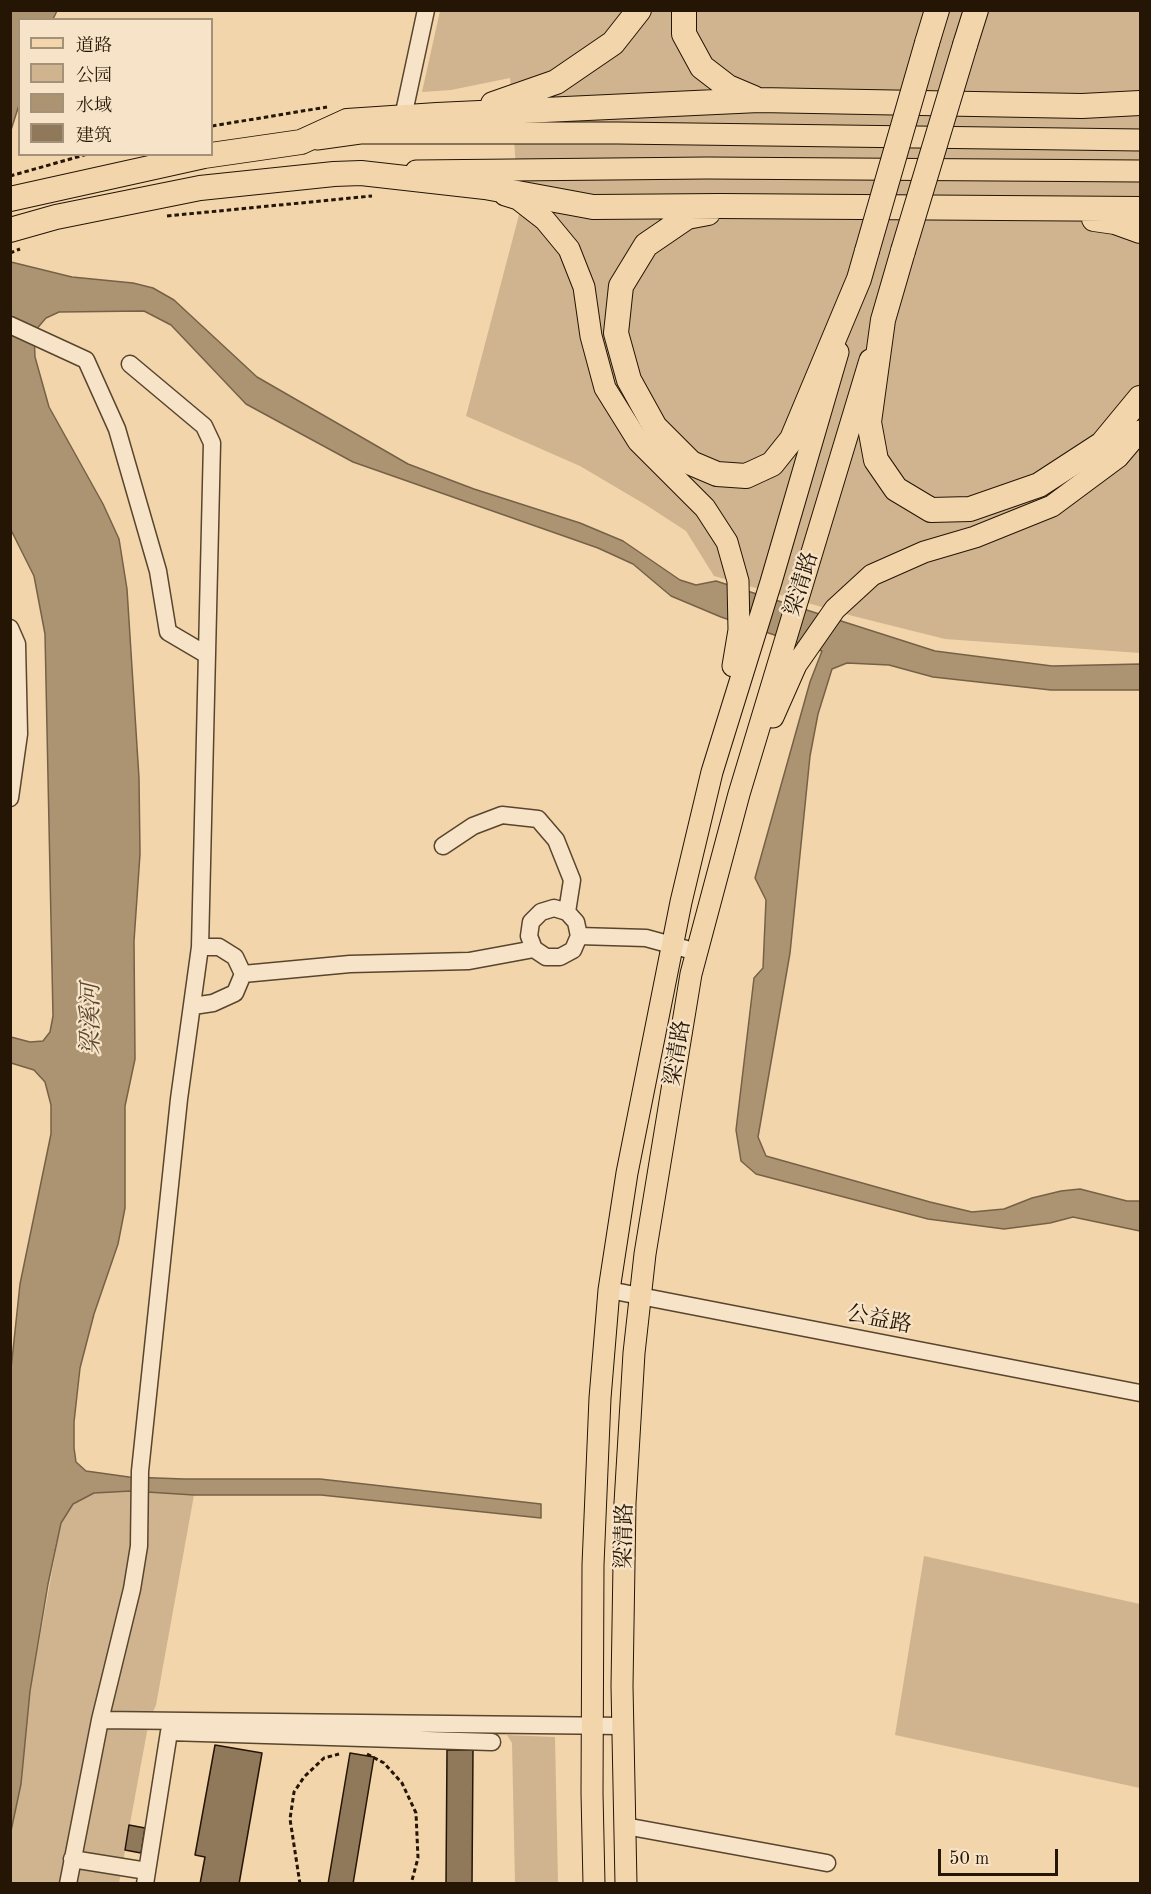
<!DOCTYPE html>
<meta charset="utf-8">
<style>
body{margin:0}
#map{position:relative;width:1151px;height:1894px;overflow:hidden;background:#f2d5ab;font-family:"Old Standard TT","Noto Serif SC",serif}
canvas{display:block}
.frame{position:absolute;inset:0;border:12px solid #251505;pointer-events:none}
.legend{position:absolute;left:18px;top:18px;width:195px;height:138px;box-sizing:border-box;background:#f7e4c8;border:2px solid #a3917a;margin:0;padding:8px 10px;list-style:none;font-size:18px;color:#251505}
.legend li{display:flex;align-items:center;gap:12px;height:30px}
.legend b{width:30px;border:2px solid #a3917a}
.scale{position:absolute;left:938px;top:1849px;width:120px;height:27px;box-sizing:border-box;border:3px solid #251505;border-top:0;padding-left:8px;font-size:18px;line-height:21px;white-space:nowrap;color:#251505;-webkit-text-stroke:4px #f7e4c8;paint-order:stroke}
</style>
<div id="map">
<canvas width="1151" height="1894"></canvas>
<div class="frame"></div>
<ul class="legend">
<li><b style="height:8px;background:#f2d5ab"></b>道路</li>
<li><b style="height:16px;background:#cfb48f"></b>公园</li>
<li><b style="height:16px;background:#ac9473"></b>水域</li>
<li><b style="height:16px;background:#90795b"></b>建筑</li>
</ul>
<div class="scale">50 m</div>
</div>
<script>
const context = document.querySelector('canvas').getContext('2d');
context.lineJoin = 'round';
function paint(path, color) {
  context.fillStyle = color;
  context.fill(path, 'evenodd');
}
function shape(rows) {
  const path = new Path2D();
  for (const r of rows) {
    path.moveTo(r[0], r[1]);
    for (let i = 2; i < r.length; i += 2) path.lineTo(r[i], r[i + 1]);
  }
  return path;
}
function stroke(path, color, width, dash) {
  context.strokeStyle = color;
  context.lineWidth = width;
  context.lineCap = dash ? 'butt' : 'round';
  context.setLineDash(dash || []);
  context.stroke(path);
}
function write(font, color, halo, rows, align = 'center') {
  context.font = font + ' "Old Standard TT","Noto Serif SC",serif';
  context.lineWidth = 4.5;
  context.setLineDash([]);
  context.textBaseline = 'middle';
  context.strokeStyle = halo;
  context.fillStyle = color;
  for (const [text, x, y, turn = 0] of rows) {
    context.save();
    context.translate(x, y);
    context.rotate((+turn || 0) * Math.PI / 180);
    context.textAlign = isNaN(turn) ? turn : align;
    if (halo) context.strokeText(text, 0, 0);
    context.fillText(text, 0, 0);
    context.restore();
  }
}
paint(shape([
 [440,11,1140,11,1140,653,945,639,853,616,714,576,686,531,646,505,580,466,466,416,519,215,510,78,451,90,422,92],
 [131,1491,194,1495,156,1705,149,1721,119,1883,11,1884,11,1831,20,1786,30,1691,61,1523,73,1504,94,1493],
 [924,1556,1140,1604,1140,1788,895,1735],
 [507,1735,555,1737,558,1883,515,1883,512,1743]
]), '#cfb48f');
const water = shape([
 [11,10,57,11,53,19,20,20,19,105,11,130,11,10],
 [11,262,72,277,133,283,153,288,174,300,257,377,408,464,474,489,580,523,623,541,680,580,696,585,716,581,935,651,1052,666,1140,664,1140,690,1051,690,933,677,889,665,847,663,832,669,818,714,810,756,790,953,758,1137,766,1156,930,1202,972,1212,1004,1209,1032,1198,1061,1191,1080,1189,1127,1201,1140,1201,1140,1231,1073,1217,1050,1223,1004,1229,928,1219,756,1174,741,1161,736,1130,754,978,763,968,766,900,755,878,810,682,822,651,721,617,671,596,633,564,598,548,353,462,246,404,171,325,144,311,59,312,46,318,34,332,35,357,49,407,103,504,119,539,127,589,139,778,140,854,134,941,135,1059,125,1106,125,1208,118,1244,94,1314,80,1368,74,1422,74,1448,76,1462,86,1471,129,1477,184,1479,320,1479,541,1504,541,1518,321,1495,194,1495,131,1491,94,1493,73,1504,61,1523,48,1584,30,1691,21,1784,11,1831,11,1369,20,1284,51,1134,51,1105,45,1082,34,1070,11,1063,11,1037,30,1042,43,1041,50,1032,53,1016,45,634,34,576,11,530,11,262]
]);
paint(water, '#ac9473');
stroke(water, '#766147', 1.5);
const building = shape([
 [215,1745,262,1753,239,1884,200,1884,205,1857,195,1855,215,1745],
 [447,1750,473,1750,472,1884,446,1884,447,1750],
 [350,1753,374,1757,353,1884,328,1884,350,1753],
 [129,1825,145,1828,141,1853,125,1850,129,1825]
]);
paint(building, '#90795b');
stroke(building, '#251505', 1.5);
const minor = shape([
 [403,117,426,10],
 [10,325,86,360,117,429,158,571,168,632,207,655],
 [10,628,17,644,19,734,10,798],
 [443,846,473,826,502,815,538,819,556,840,572,880,567,912],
 [579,936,646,938,697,952],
 [200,947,219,947,235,957,243,974,350,964,469,961,534,949,546,957,560,957,573,950,579,936,576,922,567,912,554,908,541,912,531,922,529,936,534,949],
 [193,1006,213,1003,235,993,243,974],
 [609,1290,1140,1393],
 [100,1720,623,1726],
 [625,1826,827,1863],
 [72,1859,147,1871],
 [68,1884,100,1720,132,1589,139,1546,140,1471,179,1099,200,947,212,443,204,426,130,364],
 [145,1884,169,1732,492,1742]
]);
const major = shape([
 [317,139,360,133,618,133,1140,140],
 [416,171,707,168,1140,171],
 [505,195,518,199,545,220,569,249,584,287,591,336,605,388,638,441,705,508,727,542,738,581,739,630,733,666],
 [773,717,796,665,835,609,872,575,924,552,975,537,1052,506,1118,457,1140,431],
 [594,1884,592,1793,593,1565,600,1398,609,1290,627,1173,681,902,712,772,771,582,838,352],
 [626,1884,622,1686,625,1503,634,1353,645,1254,691,974,739,794,870,360]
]);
const highway = shape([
 [684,10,684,34,702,67,728,87,754,98],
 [927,43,937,10],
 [965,45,976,10],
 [493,104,556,82,613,43,639,10],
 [10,199,204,156,301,142,347,121,437,115,759,100,1082,106,1140,103],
 [708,213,687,217,646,245,621,286,616,333,629,380,655,427,691,463,717,474,746,476,772,464,792,439,859,279,867,251],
 [1094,219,1115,222,1140,231],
 [10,230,56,217,200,188,334,174,361,173,485,187,593,207,720,206,1140,209],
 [903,251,883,320,869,422,876,460,896,489,931,510,970,509,1039,485,1102,444,1140,398]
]);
stroke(minor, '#58452e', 19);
stroke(major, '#251505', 23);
stroke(highway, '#251505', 26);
stroke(shape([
 [212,126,327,107],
 [10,176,88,154],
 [167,216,372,196],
 [10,253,20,249],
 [367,1754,384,1763,402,1783,416,1813,418,1858,411,1884],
 [300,1884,290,1819,294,1792,304,1777,324,1758,339,1754]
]), '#251505', 3, [4.5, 3]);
stroke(minor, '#f7e4c8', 16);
stroke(major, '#f2d5ab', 21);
stroke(highway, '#f2d5ab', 24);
const highwayBridge = shape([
 [867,251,927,43],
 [903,251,965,45]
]);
stroke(highwayBridge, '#251505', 26, []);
stroke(highwayBridge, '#f2d5ab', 24);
write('22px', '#251505', '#f7e4c8', [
 ["梁清路",802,584,-73],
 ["梁清路",678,1053,-81],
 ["公益路",879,1320,11],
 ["梁清路",625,1536,-89]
]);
write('italic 24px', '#5b4831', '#f7e4c8', [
 ["梁溪河",92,1019,-90]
]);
</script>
